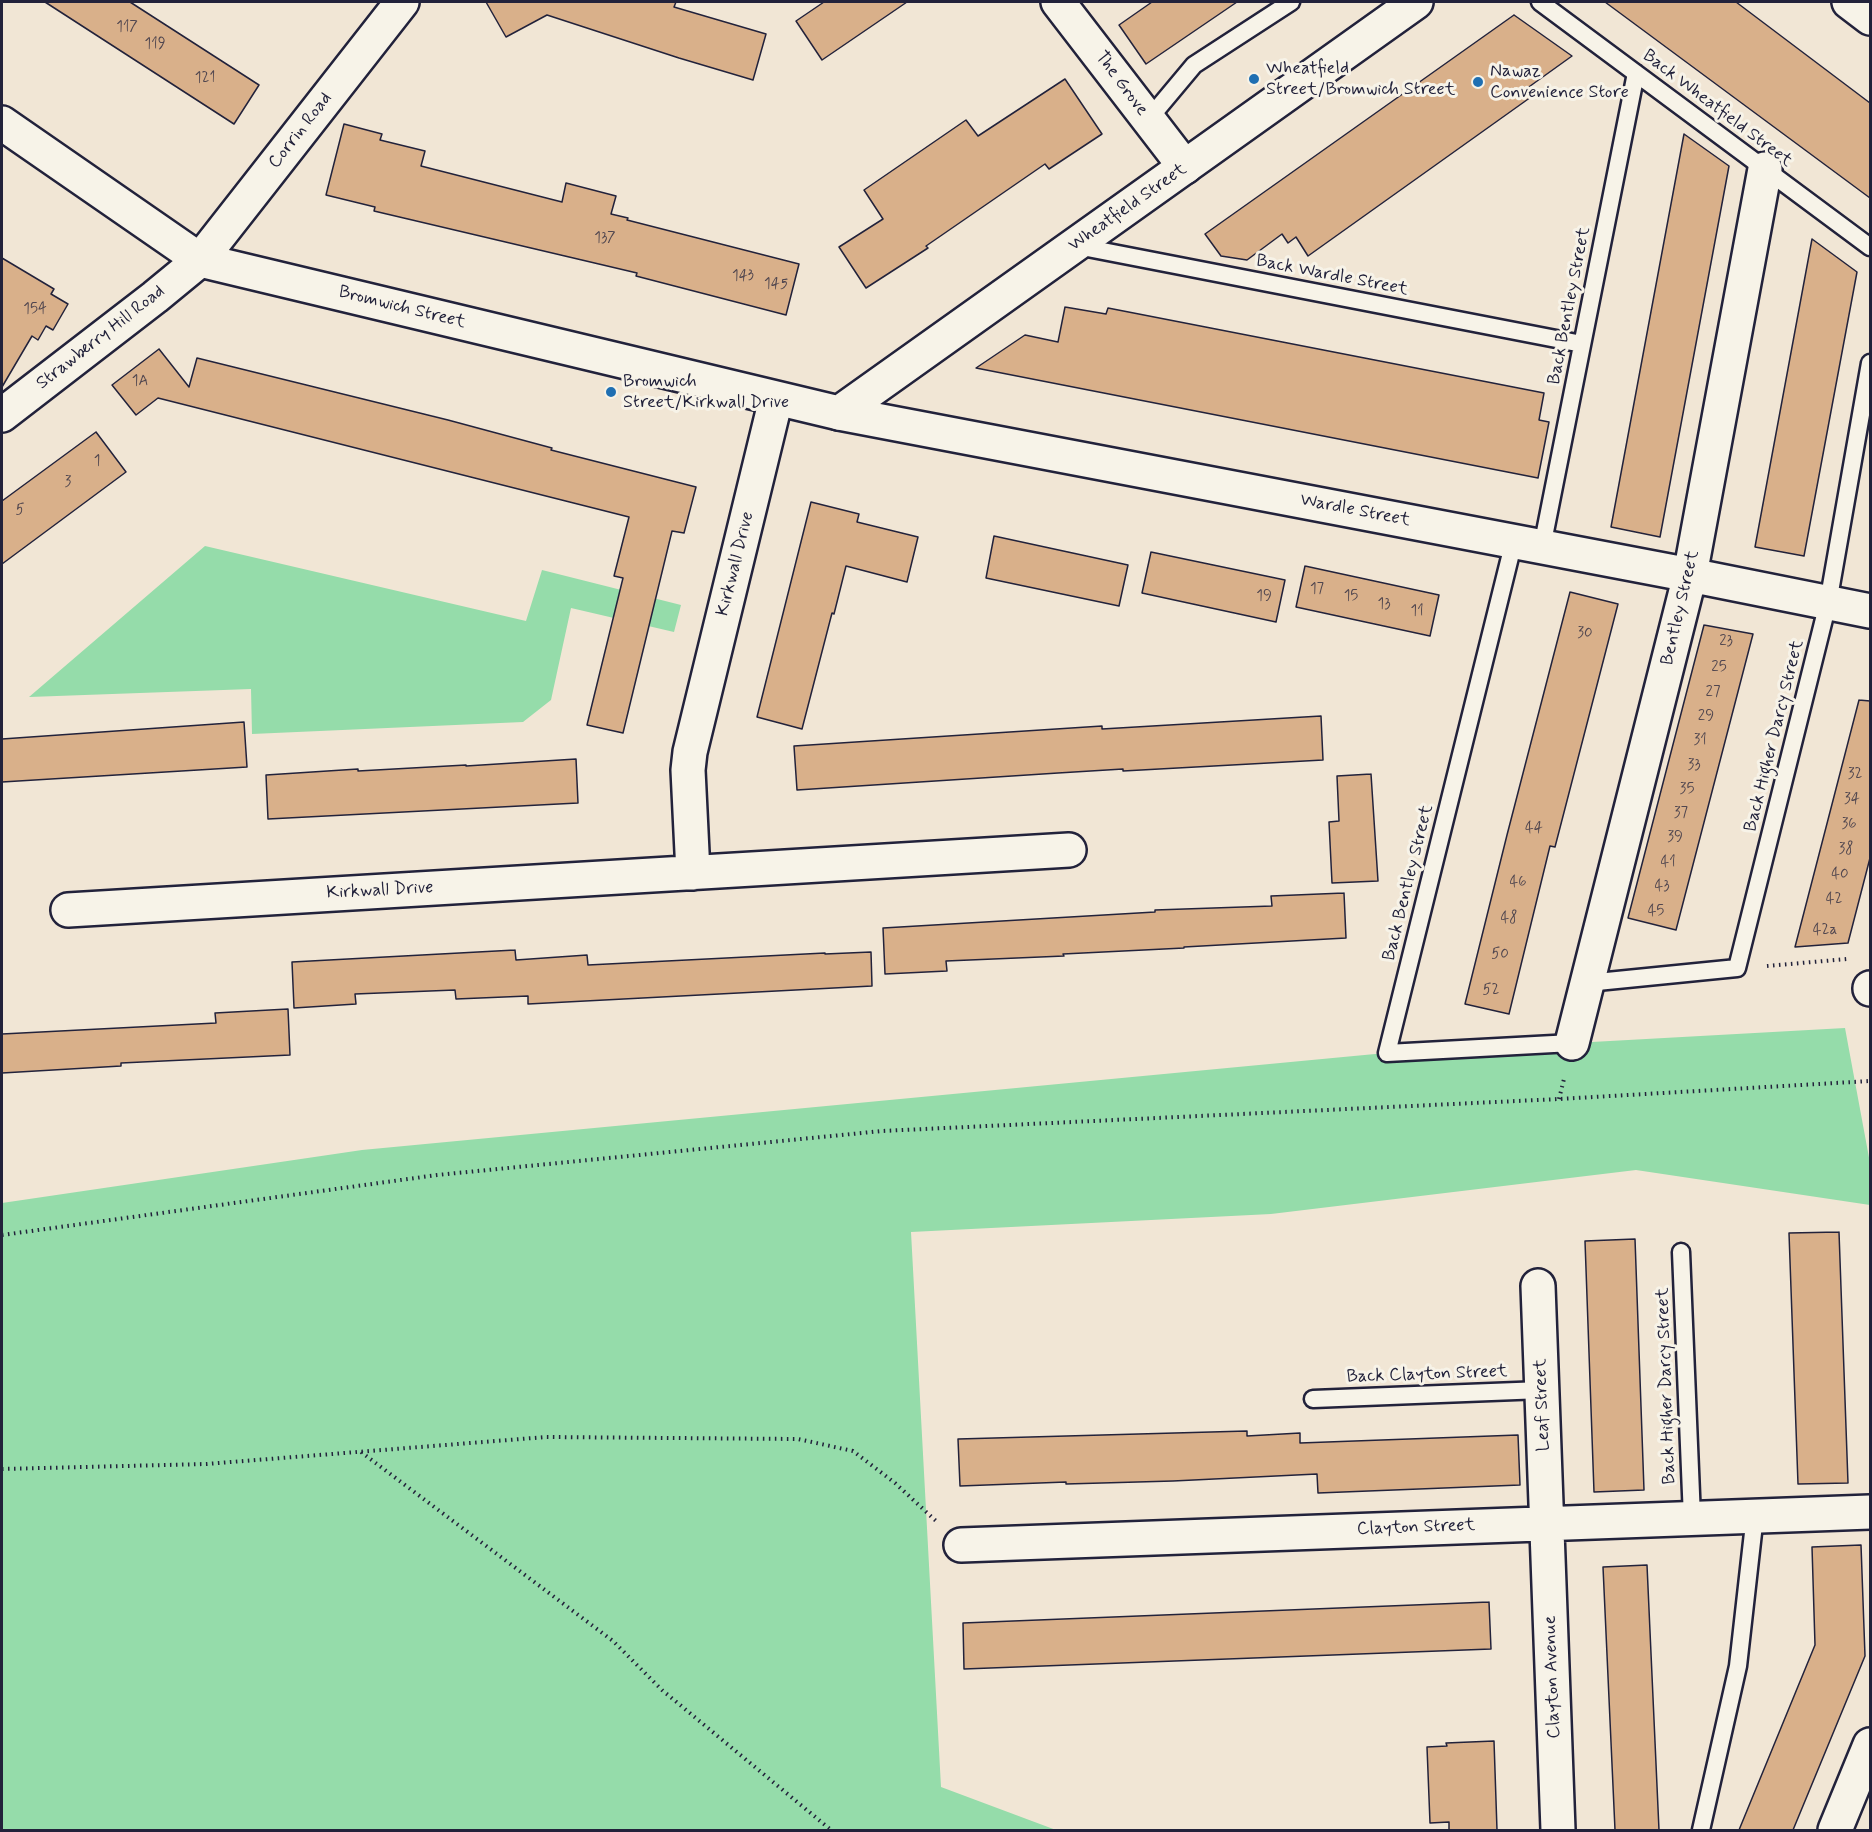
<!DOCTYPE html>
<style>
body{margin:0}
#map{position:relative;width:1872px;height:1832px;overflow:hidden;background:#f1e6d5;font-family:Mynerve,sans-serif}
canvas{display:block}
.frame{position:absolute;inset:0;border:3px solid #22223b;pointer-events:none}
</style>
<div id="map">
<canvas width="1872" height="1832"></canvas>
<div class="frame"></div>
</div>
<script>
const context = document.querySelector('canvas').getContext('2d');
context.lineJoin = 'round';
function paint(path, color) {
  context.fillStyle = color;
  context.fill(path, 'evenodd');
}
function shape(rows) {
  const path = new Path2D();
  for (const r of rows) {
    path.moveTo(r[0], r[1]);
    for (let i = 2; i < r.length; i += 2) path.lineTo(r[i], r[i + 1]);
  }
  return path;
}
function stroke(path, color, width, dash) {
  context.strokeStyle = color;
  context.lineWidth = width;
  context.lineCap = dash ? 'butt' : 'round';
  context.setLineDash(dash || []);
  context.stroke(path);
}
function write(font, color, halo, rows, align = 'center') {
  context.font = font + ' Mynerve,sans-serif';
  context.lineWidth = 6;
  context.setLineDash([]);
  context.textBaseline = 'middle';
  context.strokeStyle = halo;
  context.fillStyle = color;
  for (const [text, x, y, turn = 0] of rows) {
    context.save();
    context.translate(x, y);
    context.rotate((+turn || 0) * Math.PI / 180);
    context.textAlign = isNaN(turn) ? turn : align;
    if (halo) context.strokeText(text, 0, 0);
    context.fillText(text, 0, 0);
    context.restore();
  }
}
paint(shape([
 [205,546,526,621,542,570,681,605,674,632,571,608,551,700,523,722,252,734,251,689,29,697],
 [1845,1028,1870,1163,1870,1205,1636,1170,1271,1214,911,1232,941,1787,1056,1830,2,1830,2,1203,362,1150,1375,1054]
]), '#95dcaa');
const building = shape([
 [45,2,130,2,259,85,234,124,45,2],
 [486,2,676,2,674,7,766,34,753,80,679,58,547,15,506,37,486,2],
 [824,2,907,2,822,60,796,21,824,2],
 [1152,2,1237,2,1146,64,1119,25,1152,2],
 [1605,2,1736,2,1870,103,1870,198,1605,2],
 [1514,15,1572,56,1526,89,1531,97,1308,256,1296,237,1288,243,1282,234,1247,260,1221,256,1205,234,1514,15],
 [1065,79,1102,134,1049,169,1045,164,926,246,928,248,866,288,839,247,883,219,864,190,966,120,978,136,1065,79],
 [344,124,382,134,380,140,425,151,421,166,562,202,566,183,616,196,611,214,628,218,627,220,799,264,786,315,636,276,637,273,374,211,375,207,326,195,344,124],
 [1684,134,1729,166,1660,537,1611,527,1684,134],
 [1812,239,1857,272,1804,556,1755,547,1812,239],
 [2,258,54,289,51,294,68,304,53,330,46,326,38,340,32,336,2,387,2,258],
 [1065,307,1106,314,1108,308,1544,393,1539,420,1549,422,1538,478,976,368,1025,335,1058,342,1065,307],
 [159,349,189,387,197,358,448,420,552,448,551,450,696,487,684,533,672,531,623,733,587,725,623,578,614,576,629,517,158,398,136,415,112,385,159,349],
 [96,432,126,472,2,564,2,501,96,432],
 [811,502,859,514,857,522,918,537,907,582,846,566,834,614,832,613,802,729,757,717,811,502],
 [994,536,1128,565,1119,606,986,578,994,536],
 [1151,552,1285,580,1276,622,1142,593,1151,552],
 [1305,566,1439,595,1430,636,1296,607,1305,566],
 [1570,592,1618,604,1555,847,1550,846,1509,1014,1465,1004,1507,835,1570,592],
 [1704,625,1753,634,1676,930,1628,918,1704,625],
 [1859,700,1870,701,1870,858,1848,943,1795,947,1859,700],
 [1321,716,1323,760,1123,771,1123,769,1058,773,797,790,794,746,1056,729,1102,726,1102,729,1321,716],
 [244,722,247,767,2,782,2,739,244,722],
 [576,759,578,803,268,819,266,775,358,769,358,771,466,765,466,766,576,759],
 [1371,774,1378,881,1332,883,1329,822,1339,821,1337,776,1371,774],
 [1344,893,1346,938,1184,947,1184,948,1063,954,1064,956,946,961,947,971,885,974,883,928,1155,912,1155,910,1272,906,1271,896,1344,893],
 [515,950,516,960,587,955,588,965,825,953,825,954,871,952,872,986,528,1004,528,996,456,999,455,990,355,994,356,1004,294,1008,292,962,515,950],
 [288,1009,290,1055,121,1063,121,1066,2,1073,2,1034,216,1023,215,1013,288,1009],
 [1839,1232,1848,1483,1798,1484,1789,1233,1839,1232],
 [1635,1239,1644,1490,1594,1492,1585,1241,1635,1239],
 [1247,1431,1247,1436,1300,1433,1300,1443,1518,1435,1520,1485,1318,1493,1317,1474,1173,1481,1066,1484,1066,1482,960,1486,958,1439,1247,1431],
 [1861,1545,1865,1656,1793,1830,1739,1830,1815,1645,1812,1547,1861,1545],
 [1647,1565,1659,1830,1615,1830,1603,1567,1647,1565],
 [1489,1602,1491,1649,964,1669,963,1623,1489,1602],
 [1494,1741,1497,1830,1449,1830,1449,1822,1430,1823,1427,1747,1447,1746,1446,1743,1494,1741]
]);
paint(building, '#d9b08a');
stroke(building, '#22223b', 1.5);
const lane = shape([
 [1540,2,1870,247],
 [1148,120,1194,65,1291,2],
 [1077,246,1582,344],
 [1514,541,1387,1053,1572,1043],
 [1542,547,1636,73],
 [1587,983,1737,968,1828,603,1870,363],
 [1681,1252,1692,1518],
 [1313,1399,1542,1390],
 [1701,1830,1738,1666,1755,1515]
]);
const street = shape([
 [1058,2,1185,167],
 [839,413,1690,575,1870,611],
 [2,415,155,297,200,260,402,2],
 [693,873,688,770,690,752,776,399],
 [68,910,1069,850],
 [1870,989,1870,988],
 [1572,1043,1690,575,1765,169],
 [1538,1286,1558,1830],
 [961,1545,1870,1512],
 [1835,1830,1870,1745]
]);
const secondary = shape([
 [1849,2,1870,18],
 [2,123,200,260,839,413,1416,2]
]);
stroke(lane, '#22223b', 21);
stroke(street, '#22223b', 38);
stroke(secondary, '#22223b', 38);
stroke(shape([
 [1767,966,1847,959],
 [1559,1099,1564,1079],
 [2,1235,437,1175,882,1131,1559,1099,1870,1081],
 [361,1452,613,1641,662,1690,831,1830],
 [2,1469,206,1464,546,1437,798,1439,853,1451,895,1483,936,1521]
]), '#22223b', 4, [1.5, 4.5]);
stroke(lane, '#f7f3e8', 16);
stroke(street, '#f7f3e8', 33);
stroke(secondary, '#f7f3e8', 33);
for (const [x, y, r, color] of [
 [1254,79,6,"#1f6fb2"],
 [1478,82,6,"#1f6fb2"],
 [611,392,6,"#1f6fb2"]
]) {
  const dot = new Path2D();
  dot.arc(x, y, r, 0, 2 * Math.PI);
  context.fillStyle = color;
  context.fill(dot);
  stroke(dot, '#f7f3e8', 2);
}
write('15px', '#50464f', null, [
 ["117",127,28],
 ["119",155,45],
 ["121",205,79],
 ["137",605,239],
 ["143",743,277],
 ["145",776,285],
 ["154",35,310],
 ["1A",140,382],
 ["1",97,462],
 ["3",68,483],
 ["5",20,511],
 ["17",1317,590],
 ["19",1264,597],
 ["15",1351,597],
 ["13",1384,605],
 ["11",1417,612],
 ["30",1585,634],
 ["23",1726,642],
 ["25",1719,668],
 ["27",1713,693],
 ["29",1706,717],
 ["31",1700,741],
 ["33",1694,766],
 ["32",1855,775],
 ["35",1687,790],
 ["34",1852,800],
 ["37",1681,814],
 ["36",1849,825],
 ["44",1534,829],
 ["39",1675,838],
 ["38",1846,850],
 ["41",1668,863],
 ["40",1840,875],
 ["46",1518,883],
 ["43",1662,887],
 ["42",1834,900],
 ["45",1656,912],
 ["48",1509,919],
 ["42a",1825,931],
 ["50",1500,955],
 ["52",1491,991]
]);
write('18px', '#22223b', '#f7f3e8', [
 ["Wheatfield",1266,69],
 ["Street/Bromwich Street",1266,90],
 ["Nawaz",1490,72],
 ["Convenience Store",1490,93],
 ["Bromwich",623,382],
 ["Street/Kirkwall Drive",623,403]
], 'left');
write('18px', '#22223b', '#f7f3e8', [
 ["The Grove",1121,84,53],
 ["Back Wheatfield Street",1717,109,37],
 ["Corrin Road",301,131,-52],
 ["Wheatfield Street",1128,208,-35],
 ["Back Wardle Street",1332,276,11],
 ["Back Bentley Street",1570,306,-79],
 ["Bromwich Street",402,308,14],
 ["Strawberry Hill Road",101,338,-38],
 ["Wardle Street",1355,511,11],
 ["Kirkwall Drive",736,564,-76],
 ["Bentley Street",1681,608,-77],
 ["Back Higher Darcy Street",1775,736,-76],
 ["Back Bentley Street",1409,883,-76],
 ["Kirkwall Drive",380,891,-3],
 ["Back Clayton Street",1427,1375,-2],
 ["Back Higher Darcy Street",1667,1386,-92],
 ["Leaf Street",1543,1405,-92],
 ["Clayton Street",1416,1528,-2],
 ["Clayton Avenue",1553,1677,-92]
]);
</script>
